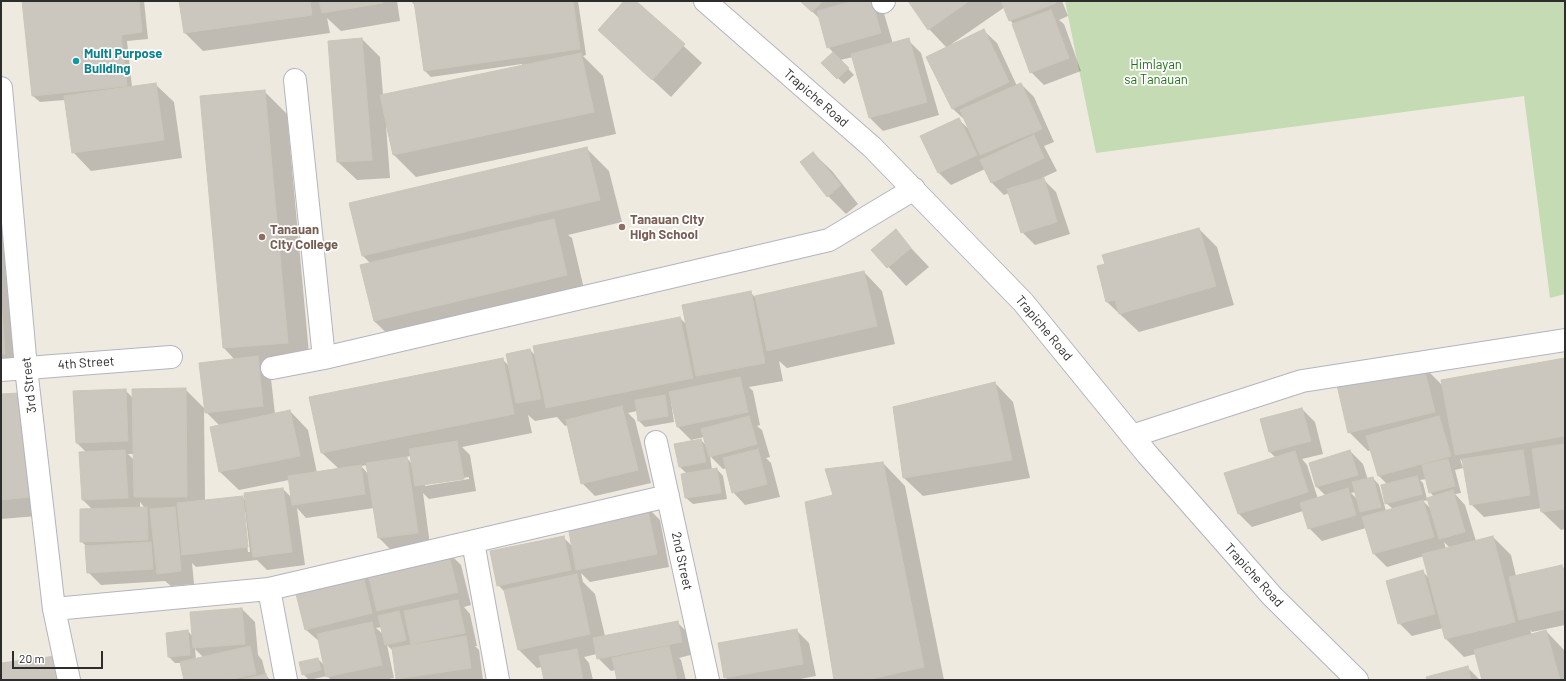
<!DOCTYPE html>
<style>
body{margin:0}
#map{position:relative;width:1566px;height:681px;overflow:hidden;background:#efeadf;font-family:Barlow,sans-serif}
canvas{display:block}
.frame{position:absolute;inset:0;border:2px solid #2d2d2d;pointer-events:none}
.scale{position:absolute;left:12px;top:651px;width:91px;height:18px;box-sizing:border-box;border:2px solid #2d2d2d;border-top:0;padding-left:5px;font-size:12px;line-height:14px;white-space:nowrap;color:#2d2d2d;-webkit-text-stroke:3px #fff;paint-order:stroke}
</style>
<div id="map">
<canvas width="1566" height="681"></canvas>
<div class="frame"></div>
<div class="scale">20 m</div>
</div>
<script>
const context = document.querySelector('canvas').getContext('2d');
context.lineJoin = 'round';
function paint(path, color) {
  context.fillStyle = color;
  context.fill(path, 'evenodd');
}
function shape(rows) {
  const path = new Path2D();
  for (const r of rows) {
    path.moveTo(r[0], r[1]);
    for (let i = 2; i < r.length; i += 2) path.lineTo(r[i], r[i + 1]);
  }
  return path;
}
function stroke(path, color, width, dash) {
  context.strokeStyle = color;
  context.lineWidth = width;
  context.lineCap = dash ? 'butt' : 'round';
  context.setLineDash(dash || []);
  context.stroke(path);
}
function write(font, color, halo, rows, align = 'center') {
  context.font = font + ' Barlow,sans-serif';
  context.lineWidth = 3.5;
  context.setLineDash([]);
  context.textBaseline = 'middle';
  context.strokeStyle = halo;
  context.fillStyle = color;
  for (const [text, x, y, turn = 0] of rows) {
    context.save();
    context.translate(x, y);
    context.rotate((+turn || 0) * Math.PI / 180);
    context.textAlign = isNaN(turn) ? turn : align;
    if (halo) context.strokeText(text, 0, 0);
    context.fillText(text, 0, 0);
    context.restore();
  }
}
paint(shape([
 [1065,1,1565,1,1565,294,1550,298,1524,96,1096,153]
]), '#c4dbb4');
paint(shape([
 [23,1,144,1,148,39,127,41,132,87,155,84,174,102,182,158,91,171,73,152,65,100,40,102,33,96],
 [180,1,397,1,400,21,341,31,327,18,330,33,203,51,185,33],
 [411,1,578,1,586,55,583,56,603,76,616,134,416,177,393,154,386,125,390,178,357,180,338,162,362,39,380,57,383,95,522,66,522,64,431,77,425,71,415,6],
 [626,1,635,1,702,63,671,97,599,30],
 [801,1,874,1,883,10,893,44,908,40,921,53,939,115,883,131,870,118,853,57,840,60,854,75,844,84,823,63,833,52,828,47,820,19],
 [909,1,1062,1,1068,16,1059,20,1064,24,1081,71,1044,85,1031,72,1014,25,1010,20,1005,7,950,45,984,31,997,43,1017,86,1021,84,1034,97,1054,142,1044,146,1057,171,1042,178,1056,192,1070,234,1035,245,1022,232,1009,193,1004,195,991,182,985,169,951,185,938,172,958,119,971,131,966,121,953,109,947,48,929,29],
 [264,91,287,114,310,365,270,370,275,414,290,411,308,430,317,473,339,469,321,452,502,359,509,366,530,350,536,356,680,318,687,325,750,292,755,297,864,272,882,291,895,344,787,368,779,361,783,381,749,387,753,391,760,425,757,426,762,430,770,457,766,458,771,463,780,497,745,505,733,492,727,468,723,469,710,456,712,470,717,469,723,476,727,499,693,504,686,498,687,474,680,467,676,445,701,440,707,446,704,437,691,440,678,427,672,401,671,401,674,422,645,427,639,421,637,411,628,413,635,420,651,483,595,496,582,483,568,425,565,426,557,417,535,421,528,415,532,433,462,447,470,455,476,491,429,499,423,493,430,545,392,551,379,538,374,508,306,518,297,508,305,565,267,570,257,560,196,567,192,563,194,584,171,586,165,581,101,585,88,572,86,546,81,541,92,509,83,500,87,453,77,443,125,390,133,398,185,389,204,408,205,501,242,497,246,501,283,489,292,498,289,480,239,490,220,472,211,427,220,426,206,412,235,360,224,348,201,97],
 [128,454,134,454,134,460],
 [411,456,412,464,406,457],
 [368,465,369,475,361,466],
 [469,477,469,479,425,486,425,484],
 [140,502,145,508,140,508],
 [243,510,245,510,250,552,248,552],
 [586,148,609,171,622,222,568,235,572,238,585,293,393,339,374,321,371,264,363,256],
 [813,153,832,171,858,204,846,214,828,196],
 [1,227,9,235,11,286,7,286,17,296,23,372,1,373],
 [1199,229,1217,247,1234,305,1139,332,1107,302,1099,267],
 [895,231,929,267,906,286,873,250],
 [1565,359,1565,529,1561,530,1542,512,1542,508,1484,517,1471,504,1464,463,1460,459,1463,468,1455,470,1461,493,1455,494,1465,505,1476,541,1493,537,1511,555,1516,576,1562,566,1565,569,1565,625,1532,632,1530,630,1532,635,1546,631,1564,650,1565,680,1483,680,1476,654,1464,657,1446,639,1443,628,1412,636,1399,623,1422,571,1430,579,1424,556,1387,567,1374,554,1366,528,1322,541,1309,528,1303,511,1252,527,1239,514,1226,474,1276,458,1269,451,1302,409,1315,422,1323,454,1302,459,1307,465,1318,499,1326,496,1317,487,1310,464,1350,451,1363,464,1368,480,1373,478,1379,485,1386,511,1393,509,1386,503,1388,485,1379,476,1371,450,1368,451,1349,432,1423,366,1443,386],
 [1427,479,1430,492,1434,497,1427,499,1423,483,1420,480],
 [1356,492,1358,500,1351,493],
 [1429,500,1432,510,1423,501],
 [1444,542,1450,548,1446,549],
 [995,383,1013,402,1030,478,923,496,904,478],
 [1,395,49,515,1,519],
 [883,463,905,486,944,680,835,680],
 [647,507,660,520,669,567,590,582,581,573,583,582,595,594,605,636,677,622,690,635,694,654,679,658,681,660,686,680,618,680,615,670,611,671,598,658,597,654,584,657,589,663,593,680,545,680,542,667,537,668,519,650,506,593,498,585,563,537,573,547],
 [448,552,461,565,471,605,464,607,470,614,477,646,475,646,479,650,483,680,398,680,393,651,387,645,394,678,385,680,331,680,327,676,309,680,303,674,318,659,325,666,320,642,305,629,362,571,370,580],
 [382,627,384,635,376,628],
 [242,609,255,622,258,655,262,660,266,675,270,680,185,680,181,663,175,663,169,657,167,633,188,631,193,637],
 [195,649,203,657,196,659],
 [796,630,809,643,816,676,795,680,728,680,725,677],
 [1468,668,1480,680,1428,680]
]), '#0003');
const building = shape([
 [22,1,139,1,142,32,121,35,127,86,32,96,22,1],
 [179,1,310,1,312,15,184,33,179,1],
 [319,1,382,1,383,3,322,13,319,1],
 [414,1,573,1,580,49,424,71,414,1],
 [624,1,636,1,685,44,652,80,598,30,624,1],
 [800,1,823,1,812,12,800,1],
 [853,1,872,1,881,33,827,48,817,11,853,1],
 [908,1,969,1,928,30,908,1],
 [1001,1,1055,1,1056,3,1009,21,1001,1],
 [1051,10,1069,58,1030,73,1012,24,1051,10],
 [984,29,1009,82,952,109,926,57,984,29],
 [362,38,372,160,337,162,328,41,362,38],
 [909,38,927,102,869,118,851,54,909,38],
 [833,52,849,68,837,79,821,63,833,52],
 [581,53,594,112,393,155,380,95,581,53],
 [156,83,164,140,72,153,64,96,156,83],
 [1021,83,1042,129,980,155,960,110,1021,83],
 [265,90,288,343,223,348,200,96,265,90],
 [959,118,977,155,938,173,920,136,959,118],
 [1034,135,1044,158,991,183,980,160,1034,135],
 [587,147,600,200,362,256,349,203,587,147],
 [813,152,841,185,827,197,800,162,813,152],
 [1044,178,1057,222,1021,233,1007,189,1044,178],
 [554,219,567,275,374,321,360,265,554,219],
 [1199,228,1216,286,1119,314,1115,300,1106,302,1097,266,1105,264,1102,255,1199,228],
 [896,229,911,248,887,268,871,250,896,229],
 [864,271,877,326,767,351,755,296,864,271],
 [751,291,765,363,696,376,682,305,751,291],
 [1,299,5,354,1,354,1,299],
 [680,317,693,378,546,408,533,346,680,317],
 [530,349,541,399,516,403,506,354,530,349],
 [258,356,263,406,205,413,199,363,258,356],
 [503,358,514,414,321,453,309,397,503,358],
 [1565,358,1565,436,1455,455,1441,380,1565,358],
 [1423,364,1435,412,1348,433,1337,385,1423,364],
 [740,377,748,412,677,427,669,392,740,377],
 [995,382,1012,460,903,478,893,407,995,382],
 [186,388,187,497,134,497,132,389,186,388],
 [126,389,128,441,76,443,73,391,126,389],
 [20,393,31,497,1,500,1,394,20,393],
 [665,395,668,416,638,421,635,400,665,395],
 [622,406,638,470,581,484,566,420,622,406],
 [1302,408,1311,441,1269,452,1260,419,1302,408],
 [290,410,300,456,219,472,210,427,290,410],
 [749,416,757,444,709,457,701,429,749,416],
 [1439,416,1451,456,1378,476,1366,436,1439,416],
 [701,439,706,462,679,467,674,444,701,439],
 [457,441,464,479,415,486,409,449,457,441],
 [1565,444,1565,509,1541,512,1532,449,1565,444],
 [758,449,767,484,732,493,723,458,758,449],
 [125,450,128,498,82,500,79,452,125,450],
 [1350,450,1358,475,1316,487,1309,463,1350,450],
 [1523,450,1530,495,1470,505,1462,459,1523,450],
 [1295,451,1308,492,1238,514,1224,473,1295,451],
 [407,457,418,533,378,538,366,463,407,457],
 [1448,459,1455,486,1429,493,1422,465,1448,459],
 [883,462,924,667,867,680,834,680,805,502,833,495,825,469,883,462],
 [361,465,365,494,292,505,288,476,361,465],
 [717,468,721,493,685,498,681,474,717,468],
 [1417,476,1422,494,1385,504,1381,485,1417,476],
 [1373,477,1381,507,1360,512,1352,482,1373,477],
 [283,488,292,552,253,557,244,493,283,488],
 [1348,488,1356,515,1308,529,1300,503,1348,488],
 [1453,490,1465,532,1439,539,1427,498,1453,490],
 [243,496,248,547,182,555,177,503,243,496],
 [1423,500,1434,537,1373,554,1362,517,1423,500],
 [647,506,657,554,576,570,567,521,647,506],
 [147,507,148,540,80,542,80,509,147,507],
 [175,507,181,571,157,574,150,509,175,507],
 [564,536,571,570,497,586,490,551,564,536],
 [1493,536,1515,622,1445,639,1422,554,1493,536],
 [151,542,153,569,87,573,85,546,151,542],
 [448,551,458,592,377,611,367,570,448,551],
 [1562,565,1565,577,1565,609,1519,620,1509,577,1562,565],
 [362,570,372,613,305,630,294,586,362,570],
 [1423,570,1435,614,1398,624,1386,581,1423,570],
 [577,574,590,634,518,650,504,590,577,574],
 [458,600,465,633,411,644,404,611,458,600],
 [242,608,245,644,193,648,190,612,242,608],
 [399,611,406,640,385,645,378,616,399,611],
 [678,621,682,642,597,659,593,638,678,621],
 [372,622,382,665,326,677,317,634,372,622],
 [797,629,803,664,724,678,718,643,797,629],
 [188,630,190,655,168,657,166,633,188,630],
 [1546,630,1560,680,1482,680,1474,650,1546,630],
 [466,636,471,668,396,679,392,648,466,636],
 [250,646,256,674,229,680,184,680,180,662,250,646],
 [669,646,677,680,617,680,612,658,669,646],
 [577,649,583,680,544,680,539,656,577,649],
 [56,656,59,680,1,680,1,663,56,656],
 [318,658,321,670,302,675,299,662,318,658],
 [1468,666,1471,680,1427,680,1426,677,1468,666],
 [266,674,267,680,240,680,266,674]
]);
paint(building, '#cbc6be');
stroke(building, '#cbc6b8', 1);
const minor = shape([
 [705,1,872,147,1023,302,1147,454,1272,596,1357,680],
 [883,2,884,1],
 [295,80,324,358],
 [1,88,26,368,54,609,69,680],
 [272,368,324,358,829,240,914,189],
 [1,370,171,357],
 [1132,436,1302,381,1565,340],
 [656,442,708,680],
 [473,542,498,680],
 [269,589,286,680],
 [54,609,269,589,668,496]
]);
stroke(minor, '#b3b4c1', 24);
stroke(minor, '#fff', 22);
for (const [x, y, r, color] of [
 [76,61,4,"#0f9aa8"],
 [622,227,4,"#8d6e63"],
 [262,237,4,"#8d6e63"]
]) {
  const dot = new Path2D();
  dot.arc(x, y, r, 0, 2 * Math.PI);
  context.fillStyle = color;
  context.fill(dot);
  stroke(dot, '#fff', 1.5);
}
write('bold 13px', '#0d838f', '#fff', [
 ["Multi Purpose",84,54],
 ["Building",84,69]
], 'left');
write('13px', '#217215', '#fff', [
 ["Himlayan",1156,65],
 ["sa Tanauan",1156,80]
]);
write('13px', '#2d2d2d', '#fff', [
 ["Trapiche Road",816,98,41],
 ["Trapiche Road",1044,328,50],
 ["4th Street",86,363,-4],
 ["3rd Street",29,385,-96],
 ["2nd Street",682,561,78],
 ["Trapiche Road",1254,575,48]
]);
write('bold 13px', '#785e54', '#fff', [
 ["Tanauan City",630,220],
 ["High School",630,235],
 ["Tanauan",270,230],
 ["City College",270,245]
], 'left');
</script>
